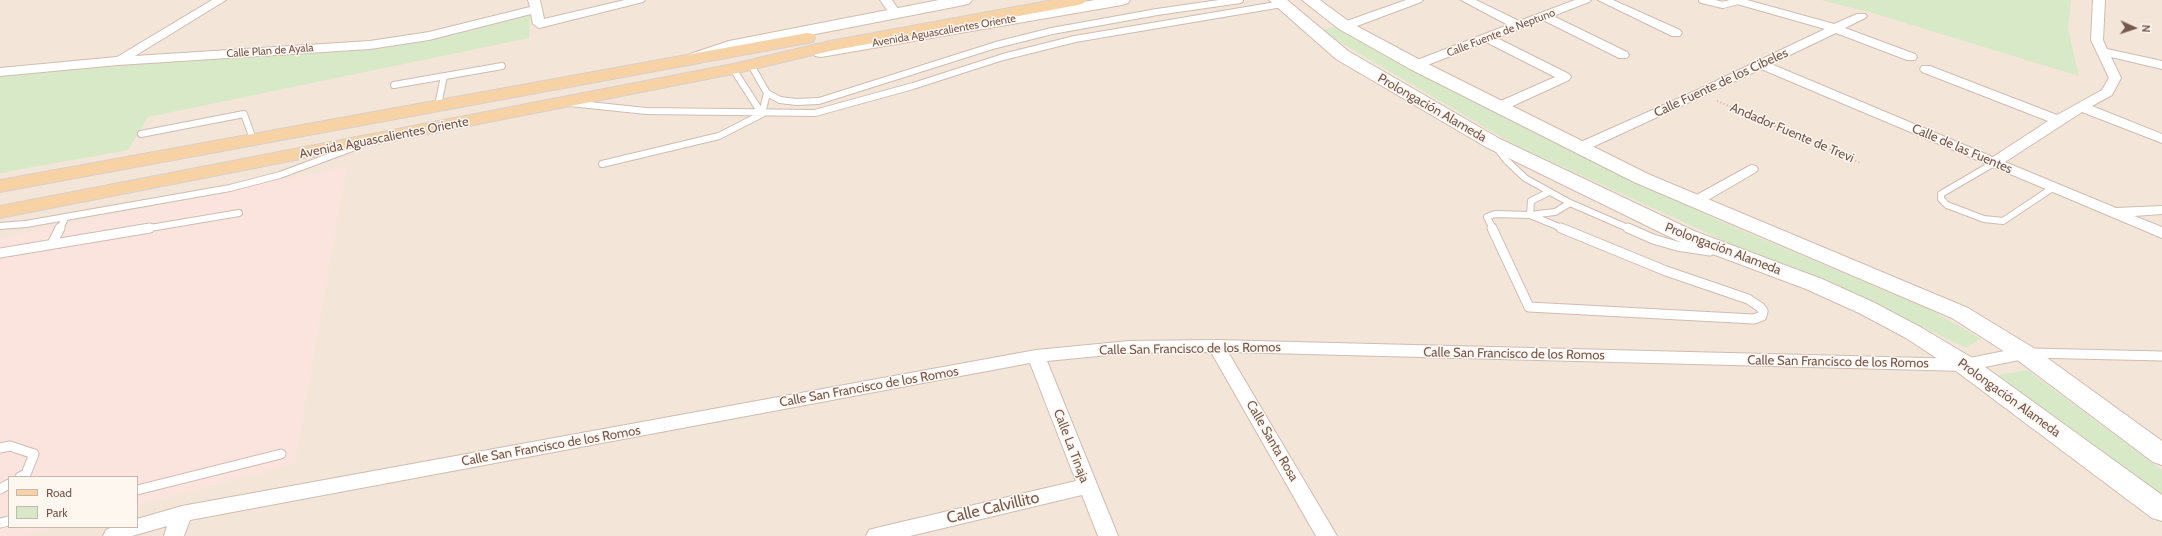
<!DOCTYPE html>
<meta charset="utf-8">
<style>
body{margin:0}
#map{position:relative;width:2162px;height:536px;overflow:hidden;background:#fcf3e9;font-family:Cabin,sans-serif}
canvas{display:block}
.legend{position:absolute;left:8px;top:476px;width:130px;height:52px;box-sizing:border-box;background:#fef7f0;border:1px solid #c8b7af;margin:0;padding:5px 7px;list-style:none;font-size:12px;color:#76584e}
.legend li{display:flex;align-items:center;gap:8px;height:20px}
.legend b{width:20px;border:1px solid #c8b7af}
.north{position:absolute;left:2114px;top:8px;width:40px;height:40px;-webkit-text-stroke:3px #fef7f0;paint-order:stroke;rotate:93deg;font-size:11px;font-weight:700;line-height:16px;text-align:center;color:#76584e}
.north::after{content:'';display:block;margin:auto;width:14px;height:18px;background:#76584e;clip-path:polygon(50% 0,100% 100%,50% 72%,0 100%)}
</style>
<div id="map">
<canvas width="2162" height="536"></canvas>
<ul class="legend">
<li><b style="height:5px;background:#f7d2a5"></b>Road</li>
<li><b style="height:11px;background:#d8e9c8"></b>Park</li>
</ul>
<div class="north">N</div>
</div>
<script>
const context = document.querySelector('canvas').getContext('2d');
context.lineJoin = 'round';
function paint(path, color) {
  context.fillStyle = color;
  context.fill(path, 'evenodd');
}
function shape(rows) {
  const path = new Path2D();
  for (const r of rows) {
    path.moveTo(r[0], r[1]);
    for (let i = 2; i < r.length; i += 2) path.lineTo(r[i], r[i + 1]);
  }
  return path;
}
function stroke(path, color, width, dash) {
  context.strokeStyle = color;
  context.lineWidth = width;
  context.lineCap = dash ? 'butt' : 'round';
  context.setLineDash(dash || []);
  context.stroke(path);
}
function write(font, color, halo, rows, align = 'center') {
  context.font = font + ' Cabin,sans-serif';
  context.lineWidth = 3;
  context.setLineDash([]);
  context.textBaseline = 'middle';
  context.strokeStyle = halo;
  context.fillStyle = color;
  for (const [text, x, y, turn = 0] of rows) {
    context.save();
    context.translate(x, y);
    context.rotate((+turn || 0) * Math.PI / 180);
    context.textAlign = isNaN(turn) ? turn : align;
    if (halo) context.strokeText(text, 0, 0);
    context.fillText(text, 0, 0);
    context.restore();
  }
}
paint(shape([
 [0,0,2162,0,2162,536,0,536],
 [9,477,137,477,137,527,9,527]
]), '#f3e5d8');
paint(shape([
 [347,167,295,464,137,505,137,477,9,477,9,527,55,527,21,536,0,536,0,238]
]), '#fbe4de');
paint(shape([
 [1821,0,2071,0,2068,29,2079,76,1869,12],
 [530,15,529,38,148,117,128,150,0,173,0,77,126,65,381,48,429,41],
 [1338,25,1474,101,1566,148,1731,226,1931,310,1981,339,1966,348,1865,299,1729,243,1515,145,1321,31],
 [2027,370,2162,470,2162,497,1998,375]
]), '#d8e9c8');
const laneFar1 = shape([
 [1702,0,1723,5,1738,1],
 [751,65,767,93,780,100,796,102,819,101,996,45,1052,31,1157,12,1240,0],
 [733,69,762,114],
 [394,85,502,66],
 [570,103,646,111,815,113,913,86,1003,57,1075,39,1282,4],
 [438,105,444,76],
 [141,134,244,114,253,139],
 [1496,147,1506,160,1525,178,1570,203,1630,229],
 [1994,163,1941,194,1941,199,1947,205,1984,219,2003,221,2054,187],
 [602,164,719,136,762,114,767,93],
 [1530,215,1564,229],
 [1530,215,1555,212,1570,203],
 [1530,215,1531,201,1549,192],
 [0,226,26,224,230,188,280,175,355,147],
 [60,229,65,218],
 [144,229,239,213],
 [1493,229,1487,217,1495,214,1530,215]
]);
const lane = shape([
 [1492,228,1529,307,1754,319,1762,316,1763,311,1760,307,1748,299,1666,271,1561,228],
 [1628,228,1653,239,1677,246,1710,251],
 [52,244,60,228],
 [0,253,150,228],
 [2031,353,2162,356],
 [0,448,10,446,34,454,26,474,20,477],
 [0,489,9,484],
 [137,490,281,454],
 [0,523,9,521]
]);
const street = shape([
 [212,0,226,0,135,56,370,41,429,32,530,7,528,0,540,0,544,19,625,0,645,0,643,2,539,28,533,24,531,14,429,40,370,49,118,65,0,76,0,68,117,57,212,0],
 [880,0,892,0,900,12,898,14,890,14,880,0],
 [1406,0,1423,0,1421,2,1349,29,1345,30,1339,26,1341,23,1406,0],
 [1461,0,1476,0,1519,21,1575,0,1591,0,1589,2,1553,16,1627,52,1629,55,1627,58,1619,58,1543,20,1497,38,1569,74,1571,77,1569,80,1504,110,1494,110,1492,107,1494,104,1555,77,1486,42,1420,68,1416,69,1410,65,1412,62,1508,25,1461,0],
 [1598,0,1613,0,1680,30,1682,33,1680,36,1672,36,1598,0],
 [1728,0,1747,0,1834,24,1857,14,1865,14,1867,16,1865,18,1845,28,1915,54,1917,57,1915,60,1907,60,1836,33,1771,64,1993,157,2048,121,1922,72,1920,69,1922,66,1930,66,2057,115,2102,90,2109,78,2091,40,2093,0,2105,0,2103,40,2107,49,2162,61,2162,69,2111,57,2121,78,2112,95,2092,106,2162,134,2162,143,2082,112,2005,162,2116,208,2162,206,2162,214,2134,216,2162,227,2162,238,1761,69,1584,151,1574,151,1572,148,1574,145,1695,91,1825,29,1730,2,1728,0],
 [1751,165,1756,166,1758,169,1756,172,1701,204,1691,204,1689,201,1691,198,1751,165],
 [1216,340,1965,359,2024,347,2030,349,2033,353,2030,357,2024,359,1965,371,1228,352,1337,536,1316,536,1211,352,1129,353,1047,361,1118,536,1098,536,1082,495,910,536,866,536,869,530,876,528,1076,481,1030,363,190,520,184,536,164,536,167,526,132,536,103,536,106,530,112,527,137,527,137,519,182,506,1036,350,1129,341,1216,340]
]);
const secondary = shape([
 [939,0,972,0,970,3,964,5,734,50,696,63,690,62,687,58,690,54,729,41,939,0],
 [1095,0,1130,0,1128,3,1122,5,821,57,815,56,813,52,815,48,821,47,1095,0],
 [1269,0,1287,0,1348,51,1500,139,1694,231,1822,279,1875,303,1922,328,1974,359,2162,495,2162,521,2152,518,1956,371,1906,338,1859,313,1806,289,1678,241,1486,147,1336,59,1269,0],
 [1302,0,1320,0,1351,23,1422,61,1648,174,1968,308,2032,347,2162,441,2162,465,2153,462,2016,359,1952,318,1634,182,1410,69,1339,29,1302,0]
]);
const primary = shape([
 [1053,0,1086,0,1084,3,1078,5,830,51,733,74,0,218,0,206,733,64,830,41,1053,0],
 [807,33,813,34,815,38,813,42,0,192,0,180,807,33]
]);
stroke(laneFar1, '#d0bcb2', 8);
stroke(lane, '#d0bcb2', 11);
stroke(street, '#d0bcb2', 2);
stroke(secondary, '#d3bcb0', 2);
stroke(primary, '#d9d0cd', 2);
stroke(shape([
 [1717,101,1861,163]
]), '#d5b4a5', 2, [1, 2.5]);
stroke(laneFar1, '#fff', 6);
stroke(lane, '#fff', 9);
paint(street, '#fff');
paint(secondary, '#fff');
paint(primary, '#f7d2a5');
write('11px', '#76584e', '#fef7f0', [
 ["Avenida Aguascalientes Oriente",944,31,-10],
 ["Calle Fuente de Neptuno",1501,33,-21],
 ["Calle Plan de Ayala",270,51,-4]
]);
write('13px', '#76584e', '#fef7f0', [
 ["Calle Fuente de los Cibeles",1721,83,-25],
 ["Prolongación Alameda",1432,108,30],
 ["Andador Fuente de Trevi",1792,133,23],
 ["Avenida Aguascalientes Oriente",384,138,-11],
 ["Calle de las Fuentes",1962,149,23],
 ["Prolongación Alameda",1723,249,21],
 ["Calle San Francisco de los Romos",1190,349,-1],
 ["Calle San Francisco de los Romos",1514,354,1],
 ["Calle San Francisco de los Romos",1838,362,1],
 ["Calle San Francisco de los Romos",869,387,-10],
 ["Prolongación Alameda",2009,398,36],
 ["Calle Santa Rosa",1272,441,60],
 ["Calle San Francisco de los Romos",551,446,-10],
 ["Calle La Tinaja",1071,446,69]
]);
write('16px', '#76584e', '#fef7f0', [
 ["Calle Calvillito",993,508,-13]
]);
</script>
